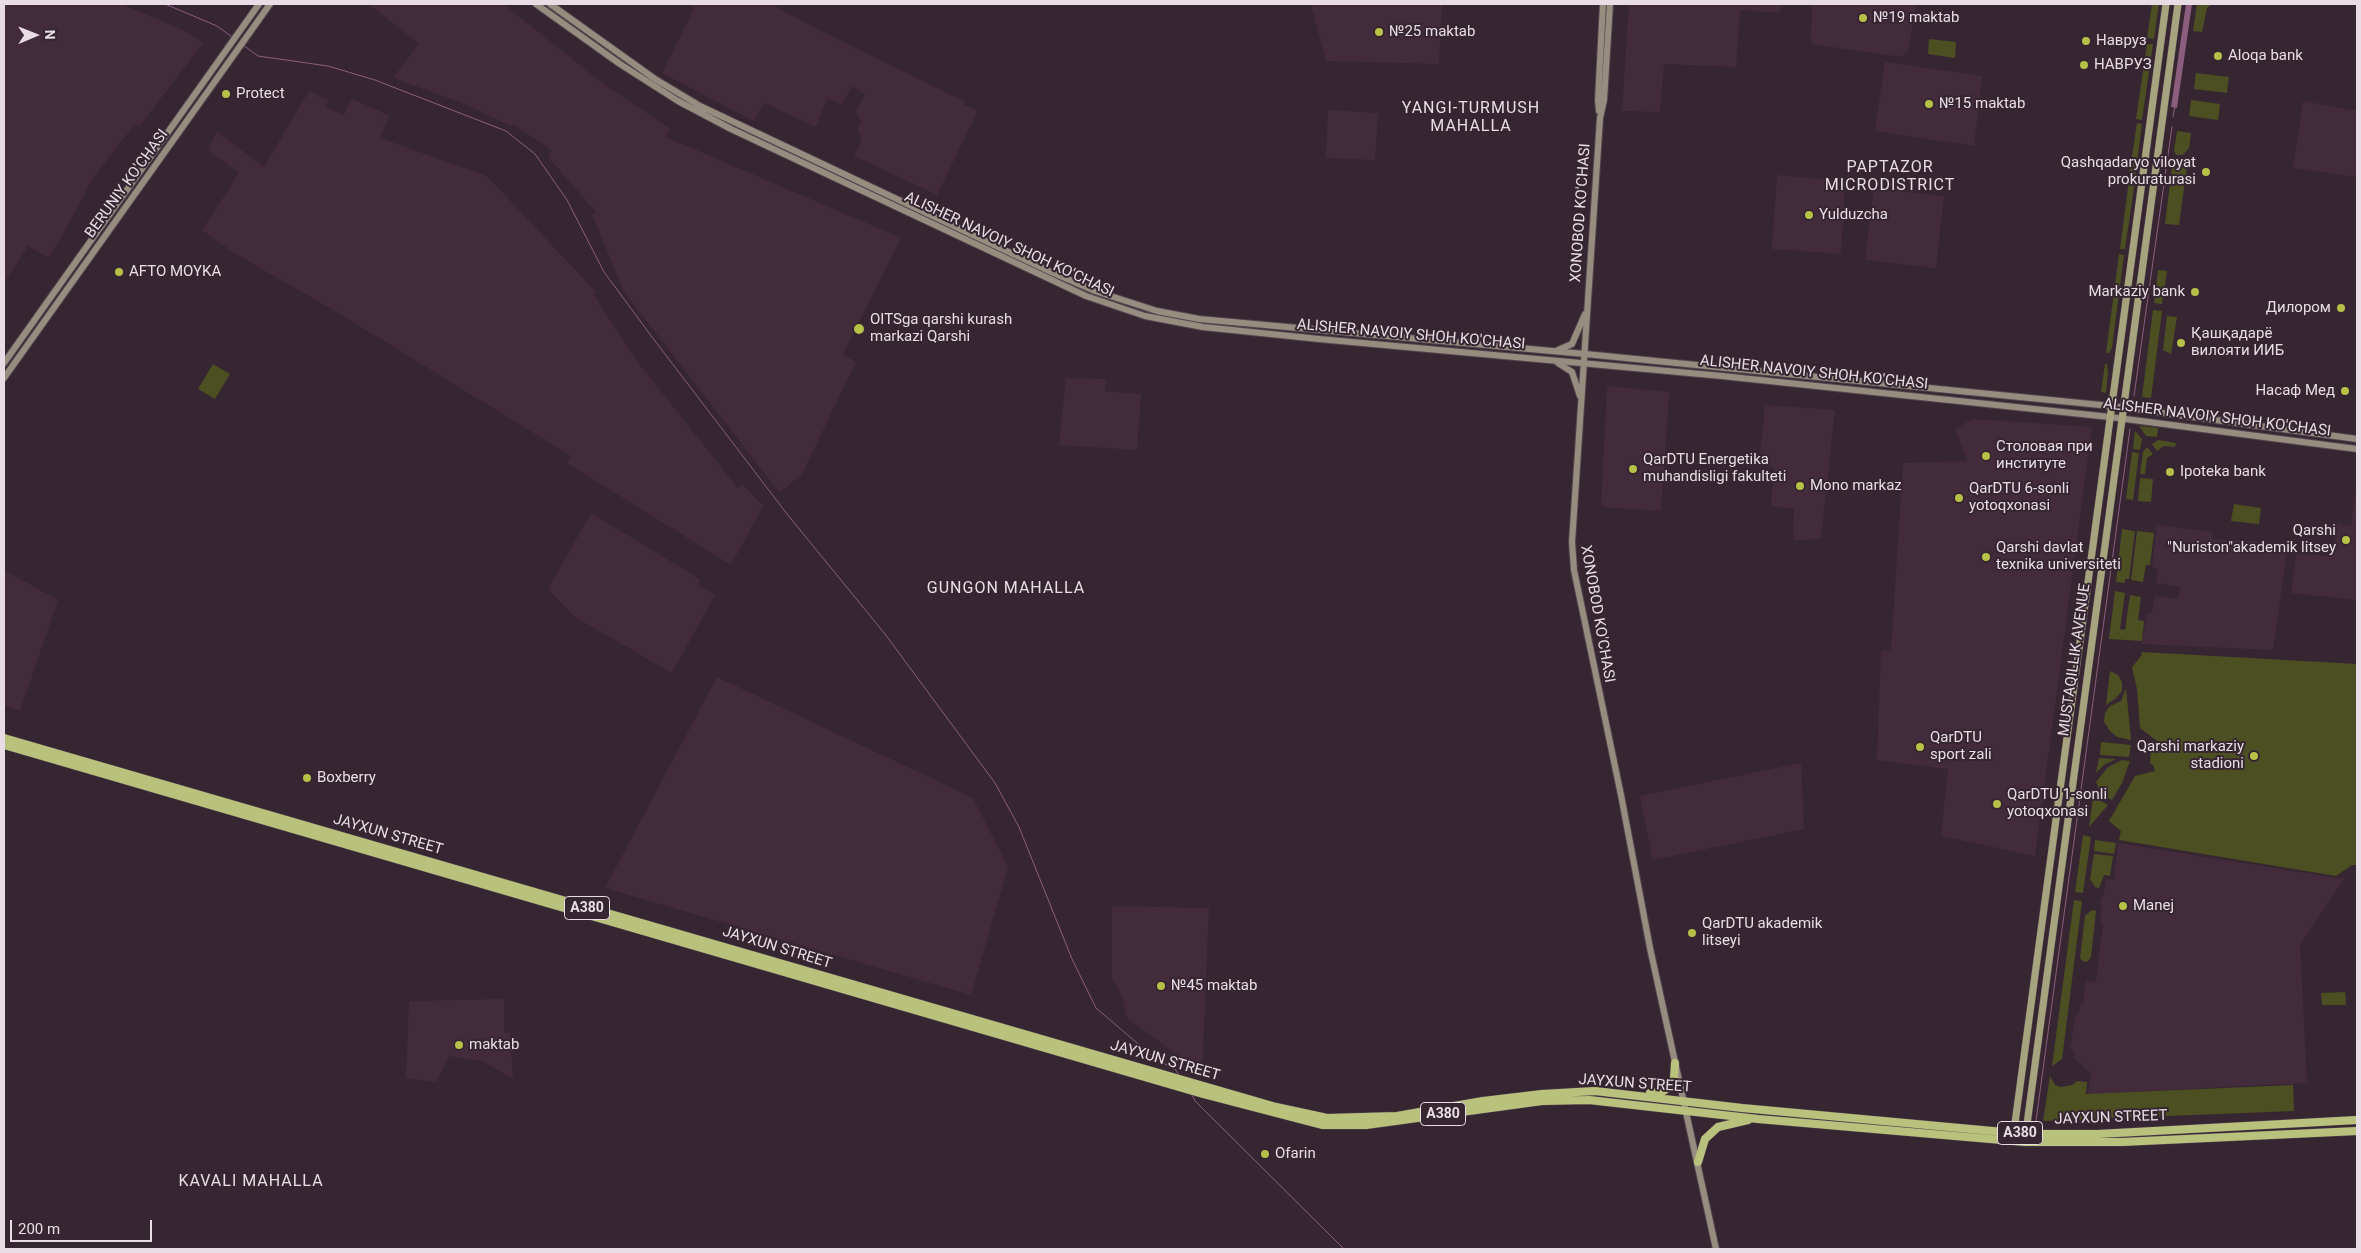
<!DOCTYPE html>
<meta charset="utf-8">
<style>
body{margin:0}
#map{position:relative;width:2361px;height:1253px;overflow:hidden;background:#362631;font-family:Roboto,sans-serif}
canvas{display:block}
.frame{position:absolute;inset:0;border:5px solid #e8dde4;pointer-events:none}
.north{position:absolute;left:10px;top:10px;width:50px;height:50px;-webkit-text-stroke:4px #362631;paint-order:stroke;rotate:89deg;font-size:14px;font-weight:700;line-height:20px;text-align:center;color:#e8dde4}
.north::after{content:'';display:block;margin:auto;width:18px;height:22px;background:#e8dde4;clip-path:polygon(50% 0,100% 100%,50% 72%,0 100%)}
.scale{position:absolute;left:10px;top:1220px;width:142px;height:22px;box-sizing:border-box;border:2px solid #e8dde4;border-top:0;padding-left:6px;font-size:15px;line-height:18px;white-space:nowrap;color:#e8dde4;-webkit-text-stroke:4px #362631;paint-order:stroke}
</style>
<div id="map">
<canvas width="2361" height="1253"></canvas>
<div class="frame"></div>
<div class="north">N</div>
<div class="scale">200 m</div>
</div>
<script>
const context = document.querySelector('canvas').getContext('2d');
context.lineJoin = 'round';
function paint(path, color) {
  context.fillStyle = color;
  context.fill(path, 'evenodd');
}
function shape(rows) {
  const path = new Path2D();
  for (const r of rows) {
    path.moveTo(r[0], r[1]);
    for (let i = 2; i < r.length; i += 2) path.lineTo(r[i], r[i + 1]);
  }
  return path;
}
function stroke(path, color, width, dash) {
  context.strokeStyle = color;
  context.lineWidth = width;
  context.lineCap = dash ? 'butt' : 'round';
  context.setLineDash(dash || []);
  context.stroke(path);
}
function write(font, color, halo, rows, align = 'center') {
  context.font = font + ' Roboto,sans-serif';
  context.lineWidth = 4;
  context.setLineDash([]);
  context.textBaseline = 'middle';
  context.strokeStyle = halo;
  context.fillStyle = color;
  for (const [text, x, y, turn = 0] of rows) {
    context.save();
    context.translate(x, y);
    context.rotate((+turn || 0) * Math.PI / 180);
    context.textAlign = isNaN(turn) ? turn : align;
    if (halo) context.strokeText(text, 0, 0);
    context.fillText(text, 0, 0);
    context.restore();
  }
}
paint(shape([
 [4,4,121,4,185,31,203,43,139,127,135,124,93,178,60,240,48,258,28,246,4,283],
 [369,4,503,4,605,85,669,128,666,137,901,238,843,354,856,362,802,474,780,493,624,292,592,214,596,212,548,157,552,150,513,124,510,126,468,105,393,78,419,44],
 [696,4,771,4,821,31,966,102,964,105,978,111,937,195,854,156,862,139,858,130,861,121,856,111,865,94,852,86,842,104,827,98,816,127,764,103,754,121,662,73],
 [1311,4,1442,4,1439,64,1326,61],
 [1629,4,1781,4,1780,13,1740,10,1736,67,1664,64,1660,112,1622,111],
 [1812,4,1916,4,1908,51,1902,57,1811,44],
 [1885,62,1982,76,1974,146,1875,131],
 [309,91,328,100,326,107,343,115,352,99,389,115,380,138,487,176,596,292,594,295,636,360,738,488,743,485,763,506,731,565,567,463,571,456,335,311,234,253,202,230,239,173,208,150,217,131,264,167],
 [2303,101,2357,111,2357,177,2293,168],
 [1328,110,1378,113,1375,160,1326,158],
 [1777,175,1845,181,1841,254,1772,249],
 [1874,188,1944,196,1936,268,1865,260],
 [1066,378,1106,379,1105,391,1141,394,1137,450,1059,445],
 [1607,386,1669,392,1661,511,1601,507],
 [1765,405,1835,410,1821,539,1793,540,1794,509,1771,506,1774,467,1759,465],
 [1972,419,2092,427,2035,856,1941,836,1948,769,1877,760,1881,651,1891,651,1903,463,1968,461,1955,430],
 [2357,481,2357,600,2291,593,2296,554,2333,556,2337,524,2351,526],
 [591,513,700,579,698,585,715,595,672,673,575,617,548,589],
 [2157,525,2213,532,2212,539,2288,543,2273,650,2142,644,2147,613,2152,613,2155,596,2178,599,2180,587,2156,583,2158,568,2152,567],
 [4,570,58,600,20,711,4,705],
 [717,677,973,798,1008,867,971,995,605,888],
 [1801,763,1804,829,1653,860,1640,796],
 [2118,843,2344,879,2300,945,2307,1083,2088,1094,2091,1074,2073,1057,2076,1054,2070,1049,2076,1014,2079,1014,2080,1004,2083,1004,2086,981,2096,982,2103,924,2100,923,2102,910,2100,901,2104,893,2106,879,2114,880],
 [1112,906,1209,908,1202,1073,1127,1018,1121,994,1112,979],
 [504,999,504,1033,510,1033,513,1079,482,1061,449,1056,437,1082,406,1078,409,1001]
]), '#422c3b');
paint(shape([
 [2152,4,2159,4,2154,39,2147,38],
 [2197,4,2212,4,2207,8,2202,32,2193,31],
 [1929,39,1956,42,1955,58,1928,54],
 [2147,44,2153,44,2142,120,2136,119],
 [2196,73,2229,77,2227,93,2194,89],
 [2191,100,2220,104,2218,120,2189,116],
 [2137,123,2142,124,2135,177,2129,176],
 [2177,131,2191,133,2189,148,2183,155,2176,155,2174,151],
 [2175,157,2182,158,2187,166,2179,225,2165,224,2173,159],
 [2129,180,2135,181,2125,249,2120,249],
 [2119,254,2124,255,2112,348,2109,353,2106,353],
 [2158,270,2167,271,2162,304,2154,303],
 [2153,310,2162,311,2151,398,2142,397],
 [2167,316,2177,317,2171,354,2163,350],
 [213,364,230,374,215,399,198,389],
 [2105,364,2107,364,2108,373,2106,393,2101,392],
 [2139,426,2158,428,2157,437,2146,436],
 [2135,431,2142,439,2140,450,2133,449],
 [2158,440,2176,443,2175,447,2164,446,2157,451,2152,444],
 [2147,447,2153,454,2147,458,2145,474,2140,474,2143,452],
 [2132,452,2139,453,2133,500,2126,499],
 [2140,478,2153,479,2151,502,2138,501],
 [2234,504,2261,508,2259,524,2231,521],
 [2122,529,2135,531,2129,579,2125,579,2125,583,2116,582],
 [2137,531,2154,533,2150,565,2146,565,2143,582,2131,580],
 [2115,591,2125,593,2120,629,2125,630,2130,595,2141,597,2138,620,2144,621,2142,641,2109,639],
 [2142,652,2357,664,2357,865,2352,865,2336,876,2119,840,2121,831,2109,821,2135,776,2155,771,2153,765,2150,764,2151,748,2154,748,2157,741,2140,728,2137,689,2132,667,2141,656],
 [2110,671,2118,675,2122,682,2122,691,2116,698,2106,705],
 [2126,688,2131,740,2117,737,2110,731,2104,722,2105,713,2110,706,2121,701],
 [2101,742,2131,745,2129,757,2100,755],
 [2099,758,2116,759,2104,765,2096,773],
 [2122,760,2130,761,2122,783,2112,800,2102,795,2096,782,2108,767],
 [2094,790,2101,801,2108,805,2089,827],
 [2083,835,2091,837,2083,893,2075,892],
 [2095,840,2116,843,2114,854,2094,851],
 [2094,854,2113,856,2110,876,2104,875,2099,888,2095,887,2090,879],
 [2074,900,2082,901,2062,1059,2052,1066],
 [2092,910,2096,911,2091,957,2087,962,2083,961,2080,958,2085,916],
 [2345,992,2346,1005,2322,1005,2321,993],
 [2050,1076,2055,1085,2061,1087,2072,1085,2077,1081,2087,1082,2086,1094,2293,1085,2294,1111,2043,1121]
]), '#4b4f22');
paint(shape([
 [2186,4,2192,4,2177,108,2171,107]
]), '#8c5e7e');
stroke(shape([
 [165,4,217,26,232,37],
 [243,45,258,56,328,66,375,80,506,131,535,154,567,200,604,272,652,337,787,514,885,634,995,783,1019,827,1072,959,1096,1008,1157,1060,1175,1069,1179,1075],
 [2173,117,2175,106],
 [2134,396,2172,127],
 [1191,1093,1195,1101,1344,1249],
 [2036,1121,2130,429]
]), '#8c5e7e', 1);
const secondary = shape([
 [536,4,620,64,678,101,731,129,1086,296,1145,316,1203,327,1319,339,1722,376,2110,417,2357,449],
 [550,4,655,79,700,106,1051,272,1095,291,1157,311,1199,319,1585,354,2111,406,2357,439],
 [1610,4,1604,100,1600,118,1572,542,1574,570,1621,795,1650,948,1716,1249],
 [1599,111,1598,100,1603,4],
 [1558,350,1572,344,1585,314],
 [4,363,259,4],
 [1558,363,1572,372,1580,396],
 [4,378,270,4]
]);
const primary = shape([
 [2013,1138,2166,4],
 [2025,1139,2178,4]
]);
const highway = shape([
 [4,738,1276,1107,1327,1118,1397,1116,1483,1101,1542,1094,1595,1091,1742,1108,2025,1134,2098,1134,2357,1120],
 [4,745,1203,1094,1322,1125,1366,1125,1542,1101,1589,1100,1758,1119,2025,1142,2122,1142,2357,1131],
 [1650,1093,1662,1092,1669,1087,1674,1078,1675,1063],
 [1698,1162,1705,1139,1718,1127,1748,1120]
]);
stroke(secondary, '#52454e', 8);
stroke(primary, '#52454e', 8);
stroke(highway, '#52454e', 9);
stroke(secondary, '#978c80', 6);
stroke(primary, '#a6a37f', 7);
stroke(highway, '#b9c27d', 8);
for (const [x, y, r, color] of [
 [1863,18,5,"#b6c148"],
 [1379,32,5,"#b6c148"],
 [2086,41,5,"#b6c148"],
 [2218,56,5,"#b6c148"],
 [2084,65,5,"#b6c148"],
 [226,94,5,"#b6c148"],
 [1929,104,5,"#b6c148"],
 [2206,172,5,"#b6c148"],
 [1809,215,5,"#b6c148"],
 [119,272,5,"#b6c148"],
 [2195,292,5,"#b6c148"],
 [2341,308,5,"#b6c148"],
 [859,329,6,"#b6c148"],
 [2181,343,5,"#b6c148"],
 [2345,391,5,"#b6c148"],
 [1986,456,5,"#b6c148"],
 [1633,469,5,"#b6c148"],
 [2170,472,5,"#b6c148"],
 [1800,486,5,"#b6c148"],
 [1959,498,5,"#b6c148"],
 [2346,540,5,"#b6c148"],
 [1986,557,5,"#b6c148"],
 [1920,747,5,"#b6c148"],
 [2254,756,5,"#b6c148"],
 [307,778,5,"#b6c148"],
 [1997,804,5,"#b6c148"],
 [2123,906,5,"#b6c148"],
 [1692,933,5,"#b6c148"],
 [1161,986,5,"#b6c148"],
 [459,1045,5,"#b6c148"],
 [1265,1154,5,"#b6c148"]
]) {
  const dot = new Path2D();
  dot.arc(x, y, r, 0, 2 * Math.PI);
  context.fillStyle = color;
  context.fill(dot);
  stroke(dot, '#362631', 2);
}
for (const [x, y, w] of [
 [587,908,45],
 [1443,1114,45],
 [2020,1133,45]
]) {
  const box = new Path2D();
  box.roundRect(x - w / 2, y - 11.5, w, 23, 4);
  context.fillStyle = '#362631';
  context.fill(box);
  stroke(box, '#e8dde4', 1);
}
write('bold 14px', '#e8dde4', null, [
 ["A380",587,908],
 ["A380",1443,1114],
 ["A380",2020,1133]
]);
write('15px', '#e8dde4', '#362631', [
 ["№19 maktab",1873,18],
 ["№25 maktab",1389,32],
 ["Навруз",2096,41],
 ["Aloqa bank",2228,56],
 ["НАВРУЗ",2094,65],
 ["Protect",236,94],
 ["№15 maktab",1939,104],
 ["Qashqadaryo viloyat",2196,163,"right"],
 ["prokuraturasi",2196,180,"right"],
 ["Yulduzcha",1819,215],
 ["AFTO MOYKA",129,272],
 ["Markaziy bank",2185,292,"right"],
 ["Дилором",2331,308,"right"],
 ["OITSga qarshi kurash",870,320],
 ["markazi Qarshi",870,337],
 ["Қашқадарё",2191,334],
 ["вилояти ИИБ",2191,351],
 ["Насаф Мед",2335,391,"right"],
 ["Столовая при",1996,447],
 ["институте",1996,464],
 ["QarDTU Energetika",1643,460],
 ["muhandisligi fakulteti",1643,477],
 ["Ipoteka bank",2180,472],
 ["Mono markaz",1810,486],
 ["QarDTU 6-sonli",1969,489],
 ["yotoqxonasi",1969,506],
 ["Qarshi",2336,531,"right"],
 ["\"Nuriston\"akademik litsey",2336,548,"right"],
 ["Qarshi davlat",1996,548],
 ["texnika universiteti",1996,565],
 ["QarDTU",1930,738],
 ["sport zali",1930,755],
 ["Qarshi markaziy",2244,747,"right"],
 ["stadioni",2244,764,"right"],
 ["Boxberry",317,778],
 ["QarDTU 1-sonli",2007,795],
 ["yotoqxonasi",2007,812],
 ["Manej",2133,906],
 ["QarDTU akademik",1702,924],
 ["litseyi",1702,941],
 ["№45 maktab",1171,986],
 ["maktab",469,1045],
 ["Ofarin",1275,1154]
], 'left');
write('15px', '#e8dde4', '#362631', [
 ["BERUNIY KO'CHASI",127,184,-54],
 ["XONOBOD KO'CHASI",1581,213,-86],
 ["ALISHER NAVOIY SHOH KO'CHASI",1009,245,25],
 ["ALISHER NAVOIY SHOH KO'CHASI",1411,335,5],
 ["ALISHER NAVOIY SHOH KO'CHASI",1814,373,6],
 ["ALISHER NAVOIY SHOH KO'CHASI",2217,418,7],
 ["XONOBOD KO'CHASI",1597,614,80],
 ["MUSTAQILLIK AVENUE",2075,660,-82],
 ["JAYXUN STREET",388,835,16],
 ["JAYXUN STREET",777,948,17],
 ["JAYXUN STREET",1165,1061,16],
 ["JAYXUN STREET",1635,1084,4],
 ["JAYXUN STREET",2111,1118,-2]
]);
context.letterSpacing = '1px';
write('16px', '#e8dde4', '#362631', [
 ["YANGI-TURMUSH",1471,109],
 ["MAHALLA",1471,127],
 ["PAРTAZOR",1890,168],
 ["MICRODISTRICT",1890,186],
 ["GUNGON MAHALLA",1006,589],
 ["KAVALI MAHALLA",251,1182]
]);
context.letterSpacing = '0px';
</script>
